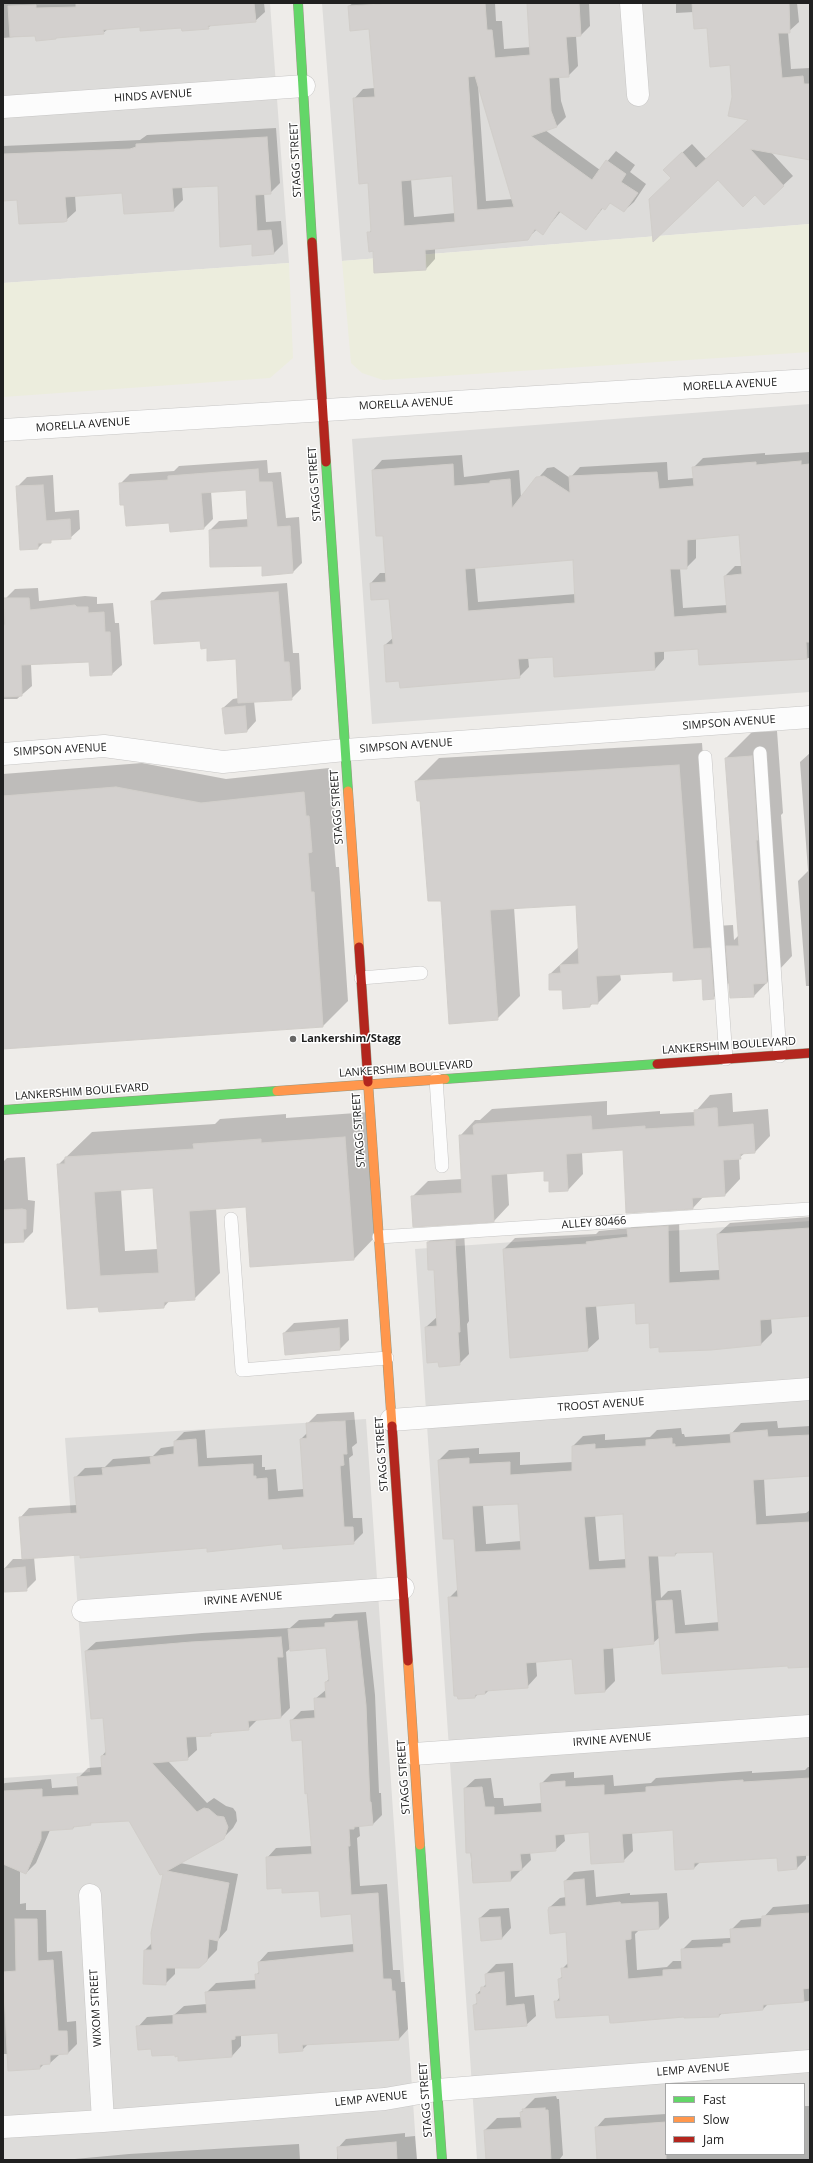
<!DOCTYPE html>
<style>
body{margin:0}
#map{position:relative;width:813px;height:2163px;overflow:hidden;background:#eeece9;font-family:"Open Sans",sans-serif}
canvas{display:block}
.frame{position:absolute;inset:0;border:4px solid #202020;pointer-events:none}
.legend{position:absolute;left:665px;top:2083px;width:140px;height:72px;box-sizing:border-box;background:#fff;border:1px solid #a6a6a6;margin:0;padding:5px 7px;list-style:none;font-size:12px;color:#202020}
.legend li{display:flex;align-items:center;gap:8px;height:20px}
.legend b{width:20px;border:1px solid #a6a6a6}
</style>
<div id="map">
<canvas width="813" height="2163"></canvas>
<div class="frame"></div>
<ul class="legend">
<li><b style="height:5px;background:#63d668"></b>Fast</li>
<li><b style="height:5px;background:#ff974d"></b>Slow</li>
<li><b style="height:5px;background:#b3261e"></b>Jam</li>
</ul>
</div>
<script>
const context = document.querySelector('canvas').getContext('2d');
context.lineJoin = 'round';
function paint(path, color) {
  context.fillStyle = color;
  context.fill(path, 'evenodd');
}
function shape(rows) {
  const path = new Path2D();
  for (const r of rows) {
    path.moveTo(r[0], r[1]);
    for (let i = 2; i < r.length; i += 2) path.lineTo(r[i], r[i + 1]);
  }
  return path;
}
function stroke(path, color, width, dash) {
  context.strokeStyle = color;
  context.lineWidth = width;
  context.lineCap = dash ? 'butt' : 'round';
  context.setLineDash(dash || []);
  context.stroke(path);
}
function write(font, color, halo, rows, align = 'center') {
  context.font = font + ' "Open Sans",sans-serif';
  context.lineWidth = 3;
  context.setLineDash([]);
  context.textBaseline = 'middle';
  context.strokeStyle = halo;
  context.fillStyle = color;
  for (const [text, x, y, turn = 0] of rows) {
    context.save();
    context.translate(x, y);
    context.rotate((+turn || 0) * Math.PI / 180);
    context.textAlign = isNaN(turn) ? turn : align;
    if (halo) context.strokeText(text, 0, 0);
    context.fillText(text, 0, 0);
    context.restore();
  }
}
paint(shape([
 [3,3,270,3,289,263,3,283],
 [322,3,810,3,810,224,342,261],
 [810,404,810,692,372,724,352,439],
 [810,1221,810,2160,477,2160,415,1249],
 [666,2084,804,2084,804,2154,666,2154],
 [366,1419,417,2160,3,2160,3,1778,90,1772,65,1438]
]), '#dddcda');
paint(shape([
 [810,224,810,352,383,380,362,373,351,363,342,261],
 [289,263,293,358,270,378,3,397,3,283]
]), '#eceddd');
paint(shape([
 [3,3,264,3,265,12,255,21,212,24,208,28,141,26,108,29,103,33,58,36,56,38,36,35,3,38],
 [353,3,495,3,496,21,502,21,504,49,531,47,529,3,589,3,590,26,581,35,576,36,578,66,568,76,559,76,561,101,566,117,557,126,545,130,600,170,616,151,635,165,630,172,646,184,634,202,624,211,612,202,603,208,586,229,561,211,543,233,537,229,527,239,435,248,435,259,426,269,374,250,369,233,372,229,369,182,354,99,363,89,375,88,370,28,349,6],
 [478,85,513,199,486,201],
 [453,175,456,213,414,217,411,179],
 [676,3,797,3,799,22,788,32,791,69,810,68,810,130,770,151,793,176,764,203,755,194,718,178,672,178,674,160,692,144,706,159,750,119,731,64,708,27,694,12,676,13],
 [276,128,280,183,270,193,264,193,266,222,281,221,283,244,274,253,253,243,219,185,182,187,183,200,173,210,123,192,75,195,76,211,66,220,18,199,3,200,3,146,140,140,147,135],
 [810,452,810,658,700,664,699,648,664,650,664,659,655,669,554,656,528,657,529,667,519,677,400,680,385,645,394,637,390,597,371,583,380,573,386,573,384,534,373,470,382,460,462,455,464,477,519,470,521,498,547,468,554,467,570,478,580,467,667,462,668,480,694,478,693,468,703,458,765,453,765,455],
 [740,534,742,566,735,566,725,576,728,605,683,608,680,568,686,568,696,558,696,538],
 [574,559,576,594,478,602,475,567],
 [267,460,268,473,281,472,286,518,299,517,302,563,293,572,263,565,210,530,219,521,249,519,247,489,211,491,213,519,204,528,170,522,125,504,120,484,130,474,174,471,179,466],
 [53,475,55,512,79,510,80,529,70,538,53,539,44,542,38,548,17,487,27,477],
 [287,583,293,653,299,653,301,689,291,699,254,701,256,721,247,731,223,708,233,699,239,698,237,658,208,647,152,602,162,592],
 [38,588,39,601,85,596,97,597,97,604,113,603,115,623,119,623,122,665,112,674,90,661,31,664,32,686,17,699,3,699,3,609,6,609,5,599,15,589],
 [777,731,783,813,781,815,792,956,779,970,754,996,730,982,713,998,702,978,674,971,620,974,621,980,598,1003,593,1003,590,1006,562,989,550,974,579,947,577,903,514,907,520,996,497,1019,442,899,416,781,439,758,702,743,715,926,733,925,734,940,739,935,726,758,752,732],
 [810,753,810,986,806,986,798,881,808,871,800,762],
 [142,763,226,779,329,768,331,792,333,792,336,827,333,830,336,867,339,867,348,1001,323,1026,3,1048,3,774],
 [730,1093,732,1093,733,1112,768,1109,770,1136,755,1152,746,1152,739,1158,740,1179,725,1195,704,1196,693,1208,624,1149,582,1152,583,1174,568,1190,550,1180,545,1170,507,1173,509,1205,494,1221,412,1197,428,1181,462,1179,460,1136,475,1120,480,1120,492,1109,607,1101,607,1115,660,1111,660,1114,695,1112,710,1095],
 [370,1112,379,1233,354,1259,247,1206,216,1208,220,1273,194,1299,170,1300,164,1307,100,1311,58,1165,92,1132,215,1124,220,1119,286,1114,286,1118],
 [154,1187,158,1249,125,1251,121,1189],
 [25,1157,28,1200,35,1201,33,1232,24,1241,3,1242,3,1162,7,1158],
 [679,1215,680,1272,720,1270,718,1234,730,1223,810,1217,810,1327,809,1315,771,1318,772,1333,761,1344,660,1346,650,1322,636,1302,596,1305,599,1339,587,1350,504,1249,515,1238,596,1234,599,1231,630,1228,640,1218],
 [464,1231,469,1321,467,1324,469,1354,459,1364,426,1327,437,1317,435,1269,428,1242,438,1233],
 [348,1319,349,1340,340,1349,284,1333,294,1323],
 [354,1412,357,1443,352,1447,353,1455,349,1458,353,1518,362,1518,363,1533,353,1543,283,1543,34,1557,36,1580,26,1590,4,1569,13,1559,23,1559,20,1518,29,1508,77,1505,75,1478,85,1468,105,1467,113,1459,153,1456,161,1448,175,1446,175,1441,184,1432,205,1430,207,1458,262,1455,262,1467,265,1467,265,1470,276,1469,278,1491,304,1489,301,1439,308,1432,307,1424,317,1414],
 [777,1421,778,1428,810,1426,810,1476,764,1478,766,1516,806,1513,810,1510,810,1666,789,1665,660,1637,653,1643,613,1647,615,1681,605,1691,576,1693,573,1658,536,1661,537,1676,527,1687,489,1690,485,1694,478,1694,475,1697,449,1598,459,1588,455,1538,439,1460,449,1450,479,1448,479,1454,520,1452,520,1465,573,1462,573,1446,583,1436,605,1434,605,1440,650,1437,657,1430,681,1428,682,1434,684,1434,685,1437,731,1434,741,1423],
 [519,1503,521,1541,486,1544,483,1505],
 [624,1513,627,1559,599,1561,595,1515],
 [713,1551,720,1622,685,1625,681,1590,668,1591,661,1598,658,1555,675,1555,678,1552],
 [366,1612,375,1695,379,1793,381,1793,382,1815,373,1824,359,1825,360,1836,357,1838,360,1886,387,1884,393,1970,400,1970,401,1982,405,1982,408,2029,399,2039,308,2044,302,2050,279,2032,241,2035,241,2046,232,2056,179,2055,152,2048,138,2027,147,2017,174,2015,184,2006,207,2004,206,1993,216,1983,256,1980,256,1975,260,1971,259,1962,268,1952,354,1944,352,1913,320,1889,282,1887,267,1858,276,1848,312,1846,302,1739,292,1720,301,1711,316,1710,315,1699,327,1689,326,1682,329,1679,327,1647,291,1648,286,1652,290,1708,281,1717,258,1719,248,1729,213,1732,210,1735,196,1736,197,1750,187,1759,168,1761,207,1803,214,1798,226,1806,233,1808,236,1812,237,1821,233,1828,223,1838,180,1863,238,1874,227,1930,218,1940,217,1950,207,1960,175,1967,175,1974,165,1984,145,1950,152,1943,164,1872,130,1820,93,1822,90,1824,76,1825,73,1828,50,1830,36,1863,26,1873,20,1870,20,1904,26,1903,26,1910,46,1910,47,1952,62,1951,67,2022,76,2021,77,2044,68,2053,60,2054,50,2063,44,2064,40,2068,7,2054,3,2054,3,1784,5,1783,51,1779,52,1788,79,1786,78,1778,88,1768,102,1767,102,1756,107,1750,104,1717,86,1651,96,1642,202,1633,290,1628,299,1620,331,1618,335,1614],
 [808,1767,810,1767,810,1854,806,1855,806,1859,797,1868,778,1857,700,1862,694,1868,674,1829,632,1832,633,1851,623,1861,590,1831,564,1833,565,1841,555,1850,530,1852,531,1860,511,1880,473,1882,465,1788,475,1779,491,1778,494,1798,503,1798,504,1806,542,1803,541,1784,551,1774,574,1772,574,1778,613,1775,614,1786,651,1783,656,1778,752,1771,752,1773,805,1770],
 [594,1870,596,1897,630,1893,630,1895,667,1893,669,1918,659,1928,640,1929,635,1934,637,1970,667,1967,673,1961,683,1961,682,1950,692,1940,730,1938,731,1930,741,1920,763,1918,773,1907,810,1904,810,2001,768,2004,763,2009,722,2013,719,2016,610,2014,556,2002,560,1997,559,1979,563,1976,562,1969,569,1962,567,1931,550,1907,560,1898,566,1897,565,1881,574,1872],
 [509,1908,511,1928,502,1938,480,1918,490,1909],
 [513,1963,515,1997,534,1995,536,2016,526,2025,474,2005,478,2002,477,1994,487,1983,486,1974,496,1964],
 [556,2096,557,2099,559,2099,563,2155,559,2160,487,2160,485,2130,497,2118,522,2117,521,2112,535,2098],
 [804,2106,810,2106,810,2160,598,2160,596,2128,605,2118,666,2114,666,2154,804,2154],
 [405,2133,405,2137,415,2136,417,2160,337,2160,337,2149,346,2139],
 [299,2144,300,2160,64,2160,129,2154]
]), '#0003');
const building = shape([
 [76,3,254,3,256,22,208,26,209,29,182,31,181,28,140,31,140,27,103,30,104,34,56,38,56,39,36,41,35,36,10,37,8,6,36,5,36,8,76,7,76,3],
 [399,3,485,3,487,30,492,30,495,58,530,55,527,3,579,3,581,36,566,37,569,77,549,78,551,111,557,127,531,136,592,180,606,160,626,174,621,182,638,193,624,212,610,203,605,210,602,208,586,230,559,211,543,235,535,229,528,240,425,250,426,270,374,273,373,251,369,252,367,232,371,232,368,183,359,184,353,98,375,97,369,29,350,31,348,6,399,3],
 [475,76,514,207,477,210,468,77,475,76],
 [452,176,455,222,404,226,401,181,452,176],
 [692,3,789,3,790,33,778,33,782,78,803,76,804,84,810,84,810,160,750,149,784,186,764,205,755,195,743,207,718,180,653,242,649,199,671,178,663,170,682,152,696,168,748,120,728,116,732,97,730,65,710,67,707,28,694,29,692,3],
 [267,137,271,194,255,195,257,231,271,230,274,254,252,256,252,244,220,247,218,186,172,188,174,211,124,214,122,193,65,197,67,221,64,222,19,224,17,200,3,201,3,154,130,149,136,147,136,144,267,137],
 [801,461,801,465,809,464,810,479,810,642,806,642,807,659,699,665,698,649,654,652,655,670,554,677,553,657,518,659,520,678,400,688,399,681,386,682,384,645,393,644,389,599,371,600,370,583,386,582,383,536,376,536,372,470,453,464,454,486,490,483,490,481,510,479,512,508,536,477,544,476,570,493,569,476,657,472,659,489,694,486,692,467,756,462,756,465,801,461],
 [739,535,742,574,724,576,727,613,674,617,670,569,687,569,687,540,739,535],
 [573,560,575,603,468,611,465,569,573,560],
 [258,469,259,482,272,482,277,527,290,526,293,573,262,576,262,566,210,567,209,530,248,527,246,490,201,493,204,529,170,532,169,523,126,526,124,505,120,505,119,483,168,480,168,476,258,469],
 [43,485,46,521,70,519,71,539,51,540,51,543,38,543,38,549,20,550,16,486,43,485],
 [278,592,284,662,289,662,292,700,238,703,236,659,207,661,207,648,201,649,200,641,154,644,151,601,278,592],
 [4,598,29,598,30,610,75,605,77,607,88,607,88,613,104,612,105,632,110,632,112,675,90,676,89,662,21,665,22,696,3,697,3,625,5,625,4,598],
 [245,706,247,732,225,734,222,708,245,706],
 [752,756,758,840,756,840,767,983,753,984,754,997,730,998,726,946,739,946,725,758,752,756],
 [679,765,693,949,710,948,714,999,703,1000,702,979,673,981,673,972,596,976,598,1004,590,1004,590,1007,563,1009,562,990,549,990,549,974,561,973,560,965,579,964,576,905,490,910,498,1020,449,1024,441,901,428,901,420,801,417,801,415,781,679,765],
 [116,787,201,803,304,792,306,816,309,816,312,852,308,853,311,892,314,892,323,1027,3,1049,3,796,116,787],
 [714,1108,717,1108,718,1127,753,1124,755,1153,740,1154,741,1159,723,1160,725,1196,692,1198,693,1209,626,1213,623,1150,566,1154,568,1191,549,1192,549,1181,544,1181,544,1171,491,1175,494,1222,413,1227,411,1196,462,1193,459,1135,474,1135,473,1126,476,1124,591,1116,592,1130,645,1126,645,1129,695,1126,694,1110,714,1108],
 [345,1137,354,1260,250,1267,246,1207,189,1211,195,1300,164,1302,164,1308,99,1312,98,1307,67,1309,57,1164,65,1164,65,1157,194,1149,193,1144,261,1139,261,1143,345,1137],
 [153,1188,159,1273,100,1276,94,1192,153,1188],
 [22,1209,26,1210,26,1229,23,1229,24,1242,3,1243,3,1210,22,1209],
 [668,1226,669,1283,720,1280,717,1234,810,1228,810,1316,760,1320,761,1345,711,1350,659,1352,659,1347,650,1348,649,1323,636,1324,635,1303,585,1307,588,1351,510,1358,503,1249,587,1244,586,1242,628,1237,627,1229,668,1226],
 [455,1240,460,1332,458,1332,460,1365,439,1367,438,1362,427,1363,425,1327,437,1326,434,1270,428,1270,427,1242,455,1240],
 [339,1328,340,1350,285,1355,283,1333,339,1328],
 [345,1421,347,1454,343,1454,344,1465,340,1466,344,1527,353,1527,354,1544,283,1549,282,1544,207,1552,207,1548,80,1558,80,1555,22,1559,19,1517,77,1513,74,1477,103,1475,102,1468,151,1464,150,1457,174,1454,174,1441,196,1439,198,1467,253,1464,253,1476,256,1476,256,1479,267,1478,268,1500,304,1497,300,1439,307,1438,306,1423,345,1421],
 [767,1430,768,1437,810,1435,810,1476,753,1480,756,1525,810,1522,810,1667,788,1668,788,1666,662,1674,656,1601,672,1600,675,1634,719,1631,713,1552,675,1553,675,1556,648,1556,654,1644,603,1649,605,1692,575,1694,572,1659,526,1663,528,1688,485,1691,485,1694,475,1695,475,1698,458,1699,457,1696,454,1696,448,1597,458,1597,454,1539,443,1539,438,1460,469,1458,469,1464,510,1462,510,1475,572,1471,572,1446,595,1444,595,1449,646,1446,646,1440,672,1438,672,1444,675,1444,675,1447,731,1443,730,1433,767,1430],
 [518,1504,521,1550,475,1552,472,1506,518,1504],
 [623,1514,626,1568,589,1570,584,1517,623,1514],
 [25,1567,27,1591,4,1592,3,1569,25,1567],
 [357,1621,366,1705,370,1802,371,1802,373,1825,354,1827,354,1829,349,1829,350,1846,348,1846,351,1895,378,1893,383,1979,391,1979,392,1991,395,1991,399,2040,302,2045,303,2051,279,2053,278,2033,235,2036,235,2039,231,2040,232,2057,178,2061,178,2056,175,2057,175,2055,152,2056,151,2049,138,2050,136,2026,173,2024,173,2015,207,2013,205,1992,256,1989,255,1974,259,1974,258,1962,354,1952,351,1914,321,1917,319,1891,282,1893,282,1888,267,1889,266,1857,312,1854,307,1793,305,1794,302,1740,292,1741,290,1720,315,1718,314,1698,326,1698,325,1682,329,1681,326,1648,290,1651,288,1629,325,1627,325,1623,357,1621],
 [281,1637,283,1657,277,1657,281,1718,248,1721,249,1730,210,1733,211,1736,186,1737,188,1760,152,1763,197,1812,204,1808,209,1809,217,1816,224,1817,228,1827,224,1839,167,1871,229,1883,218,1941,209,1939,207,1961,199,1968,166,1968,166,1985,143,1984,144,1950,152,1950,151,1933,163,1874,160,1875,129,1821,90,1823,91,1825,73,1827,73,1829,41,1831,41,1839,26,1874,3,1864,3,1791,42,1789,42,1797,79,1795,77,1777,102,1775,101,1756,106,1755,103,1718,91,1719,85,1651,191,1642,281,1637],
 [810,1778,810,1855,796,1856,797,1869,778,1871,777,1858,694,1863,694,1869,675,1870,673,1830,622,1834,624,1862,591,1864,589,1832,555,1835,556,1851,520,1854,522,1870,510,1871,511,1881,473,1883,471,1853,466,1853,464,1788,482,1787,485,1807,494,1807,494,1815,542,1812,540,1783,565,1781,565,1787,604,1785,604,1795,646,1792,646,1787,743,1780,743,1782,810,1778],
 [584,1879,586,1906,620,1902,621,1904,658,1902,659,1929,631,1931,631,1939,625,1940,628,1979,663,1976,663,1970,682,1969,681,1949,723,1947,723,1944,731,1943,730,1929,761,1927,762,1916,810,1913,810,1988,803,1989,804,2002,763,2005,763,2010,719,2014,719,2017,684,2018,684,2017,613,2023,610,2023,609,2015,556,2018,554,2001,560,2001,558,1979,562,1978,561,1968,568,1968,566,1932,550,1934,548,1910,549,1907,566,1906,564,1881,584,1879],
 [500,1917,502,1939,481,1941,479,1918,500,1917],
 [15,1919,37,1919,38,1961,53,1960,58,2031,67,2031,68,2054,50,2055,50,2064,40,2065,40,2069,8,2071,3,1972,16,1971,15,1919],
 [504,1972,506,2006,524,2004,527,2026,475,2030,473,2005,477,2004,476,1994,480,1994,481,1987,486,1987,485,1974,504,1972],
 [545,2108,545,2110,548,2110,551,2160,486,2160,484,2130,522,2128,520,2112,523,2112,522,2109,545,2108],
 [666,2122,666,2160,597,2160,595,2127,666,2122],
 [396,2142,397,2160,338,2160,337,2147,396,2142]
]);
paint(building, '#d3d0ce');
stroke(building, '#d1ceca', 1);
const lane = shape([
 [760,753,780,1056],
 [705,757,726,1059],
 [361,978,421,973],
 [436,1079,442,1166],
 [231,1219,242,1370,387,1358],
 [379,1237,810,1209]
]);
const street = shape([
 [631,3,638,95],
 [3,107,304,86],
 [3,430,810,380],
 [3,754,104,746,223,762,345,750,810,717],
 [391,1420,810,1389],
 [83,1611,403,1588],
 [414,1754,810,1726],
 [90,1895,103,2121],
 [3,2127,103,2121,385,2099,437,2090,810,2061]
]);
const fast = shape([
 [298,3,312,242],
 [326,462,348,791],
 [445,1079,657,1064],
 [3,1110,277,1091],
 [420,1845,442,2160]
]);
const slow = shape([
 [348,791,359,947],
 [368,1082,392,1426],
 [277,1091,445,1079],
 [408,1661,420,1845]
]);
const jam = shape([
 [312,242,326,462],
 [359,947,368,1082],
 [657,1064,810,1053],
 [392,1426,408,1661]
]);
stroke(lane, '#c7c6c5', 14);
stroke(street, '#c7c6c5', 23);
stroke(fast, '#959782', 10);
stroke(slow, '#959782', 10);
stroke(jam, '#959782', 10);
stroke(lane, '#fcfcfc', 13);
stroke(street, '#fcfcfc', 22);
stroke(fast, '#63d668', 9);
stroke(slow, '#ff974d', 9);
stroke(jam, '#b3261e', 9);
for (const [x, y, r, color] of [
 [293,1039,4,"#686766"]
]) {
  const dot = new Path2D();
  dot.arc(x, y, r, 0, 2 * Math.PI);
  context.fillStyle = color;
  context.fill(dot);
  stroke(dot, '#fff', 1.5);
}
write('11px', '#202020', '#fff', [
 ["HINDS AVENUE",153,96,-4],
 ["STAGG STREET",296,160,-93],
 ["MORELLA AVENUE",730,385,-3],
 ["MORELLA AVENUE",406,404,-3],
 ["MORELLA AVENUE",83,425,-4],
 ["STAGG STREET",315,484,-94],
 ["SIMPSON AVENUE",729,723,-4],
 ["SIMPSON AVENUE",406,746,-4],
 ["SIMPSON AVENUE",60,750,-3],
 ["STAGG STREET",337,807,-94],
 ["LANKERSHIM BOULEVARD",729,1046,-4],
 ["LANKERSHIM BOULEVARD",406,1069,-4],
 ["LANKERSHIM BOULEVARD",82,1092,-4],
 ["STAGG STREET",359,1130,-94],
 ["ALLEY 80466",594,1223,-4],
 ["TROOST AVENUE",601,1405,-4],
 ["STAGG STREET",382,1454,-94],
 ["IRVINE AVENUE",243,1599,-4],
 ["IRVINE AVENUE",612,1740,-4],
 ["STAGG STREET",404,1777,-94],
 ["WIXOM STREET",96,2008,-93],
 ["LEMP AVENUE",693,2070,-4],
 ["LEMP AVENUE",371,2099,-6],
 ["STAGG STREET",426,2100,-94]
]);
write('bold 11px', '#202020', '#fff', [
 ["Lankershim/Stagg",301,1039]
], 'left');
</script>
